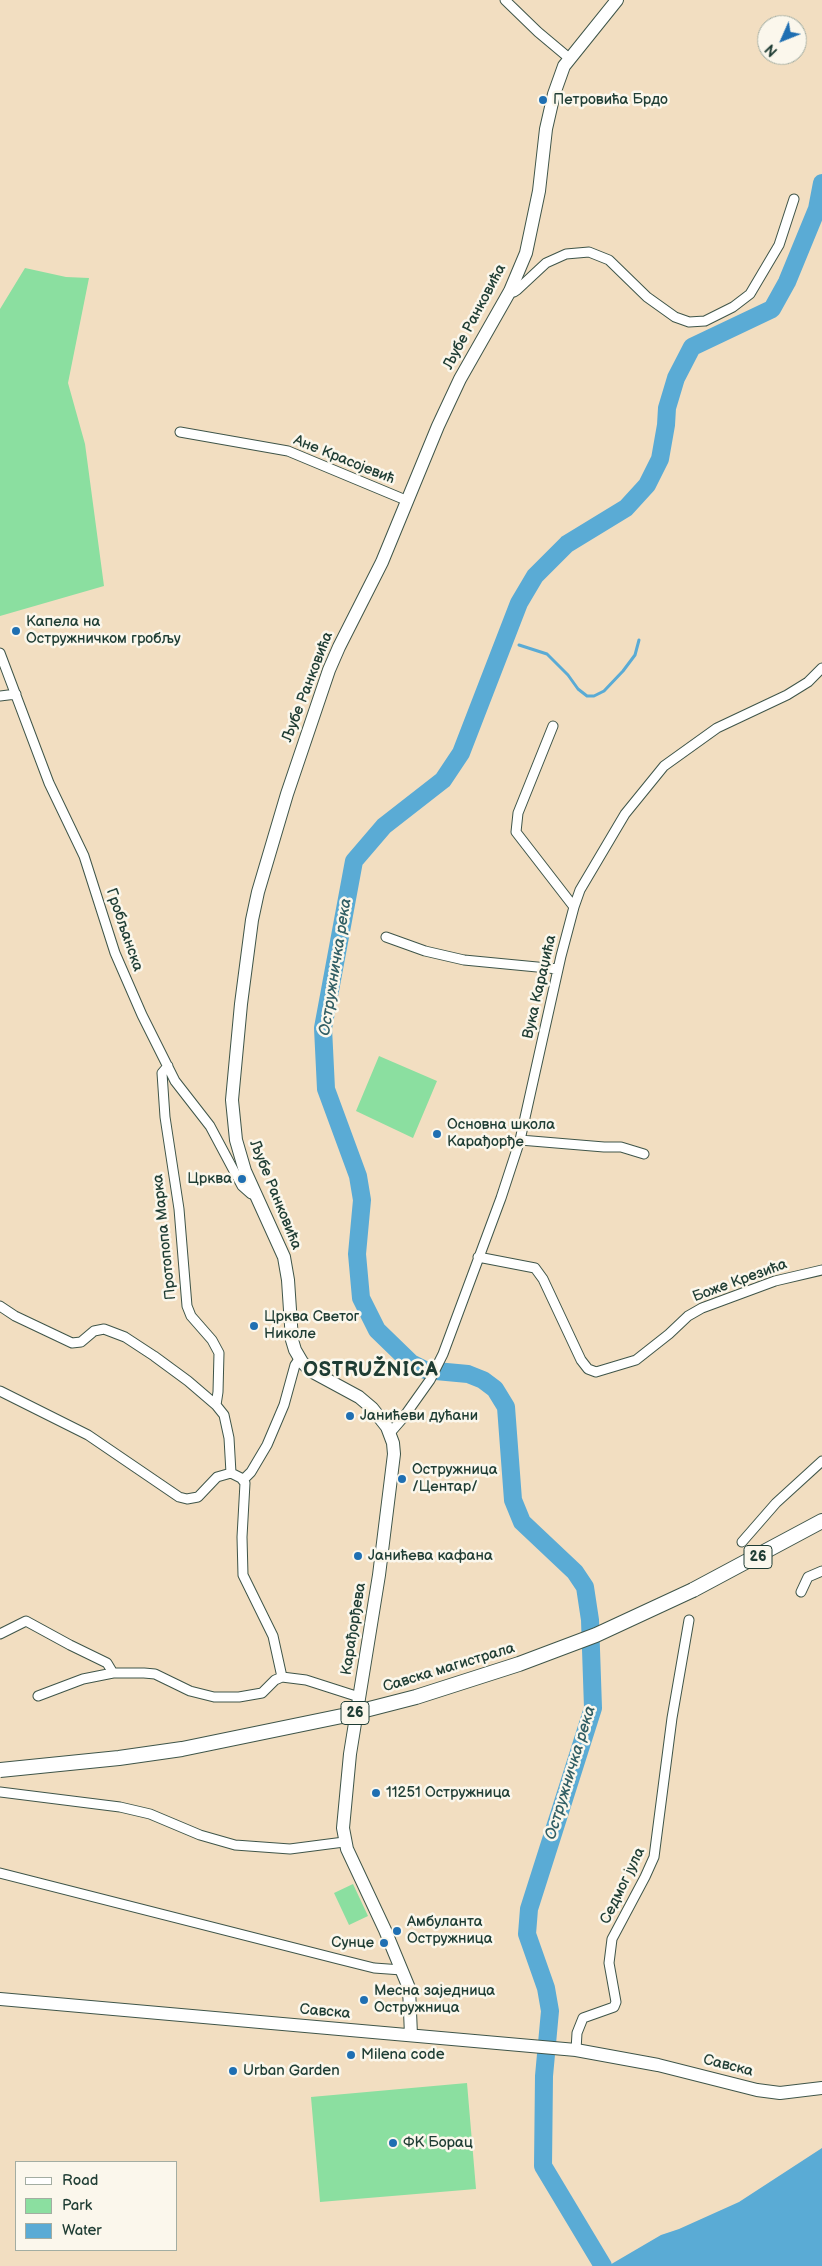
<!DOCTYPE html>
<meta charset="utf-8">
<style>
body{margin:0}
#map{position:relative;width:822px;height:2266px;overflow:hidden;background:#f2dec1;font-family:"Balsamiq Sans",sans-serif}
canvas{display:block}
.legend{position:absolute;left:15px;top:2161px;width:162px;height:90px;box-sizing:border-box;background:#fbf7ec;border:1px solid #a3ada2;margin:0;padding:6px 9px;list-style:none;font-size:15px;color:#1f3d34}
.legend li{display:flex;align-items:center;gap:10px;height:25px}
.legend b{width:25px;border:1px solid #a3ada2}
.north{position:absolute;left:757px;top:15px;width:50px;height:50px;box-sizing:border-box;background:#fbf7ec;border:1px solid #a3ada2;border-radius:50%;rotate:226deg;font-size:14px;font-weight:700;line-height:20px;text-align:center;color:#1f3d34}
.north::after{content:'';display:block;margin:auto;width:18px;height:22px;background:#1f6fb2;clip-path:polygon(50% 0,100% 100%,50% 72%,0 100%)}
</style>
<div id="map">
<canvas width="822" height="2266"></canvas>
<ul class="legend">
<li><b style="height:6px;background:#fff"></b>Road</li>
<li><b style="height:14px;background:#8bdfa0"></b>Park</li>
<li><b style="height:14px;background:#5aabd5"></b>Water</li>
</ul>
<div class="north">N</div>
</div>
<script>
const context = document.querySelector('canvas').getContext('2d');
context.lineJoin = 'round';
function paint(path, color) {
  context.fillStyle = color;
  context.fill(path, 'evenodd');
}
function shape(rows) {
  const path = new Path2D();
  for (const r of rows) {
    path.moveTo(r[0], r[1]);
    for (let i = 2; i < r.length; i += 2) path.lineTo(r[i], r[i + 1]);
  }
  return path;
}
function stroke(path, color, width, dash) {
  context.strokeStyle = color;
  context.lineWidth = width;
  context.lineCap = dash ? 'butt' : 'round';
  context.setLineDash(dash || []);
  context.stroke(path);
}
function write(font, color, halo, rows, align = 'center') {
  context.font = font + ' "Balsamiq Sans",sans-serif';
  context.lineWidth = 5;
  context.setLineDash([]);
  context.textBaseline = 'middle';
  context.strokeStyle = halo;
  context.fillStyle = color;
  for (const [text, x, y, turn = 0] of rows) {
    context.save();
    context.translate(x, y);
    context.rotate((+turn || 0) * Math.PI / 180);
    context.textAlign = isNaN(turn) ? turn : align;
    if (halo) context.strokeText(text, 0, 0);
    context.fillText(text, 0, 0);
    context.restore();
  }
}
paint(shape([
 [25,268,66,277,89,278,68,383,85,444,104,586,0,616,0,309],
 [379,1056,437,1081,413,1138,356,1111],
 [353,1884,368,1916,349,1925,334,1893],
 [467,2083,476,2189,320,2202,311,2097]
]), '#8bdfa0');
paint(shape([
 [822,2148,822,2266,608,2266,661,2235,679,2229,739,2202]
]), '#5aabd5');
stroke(shape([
 [519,645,547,654,568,675,578,689,587,696,594,696,604,691,623,671,635,655,639,640]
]), '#5aabd5', 3);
stroke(shape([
 [603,2266,543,2166,544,2076,550,2011,546,1988,527,1934,529,1909,593,1708,590,1620,585,1587,575,1572,522,1522,513,1500,506,1407,495,1389,483,1380,468,1374,425,1370,411,1363,377,1330,361,1298,357,1254,362,1200,358,1176,326,1089,323,1028,354,861,384,826,443,780,461,753,519,603,535,576,567,544,626,508,647,485,660,459,666,425,667,408,676,378,692,347,772,309,787,282,817,209,822,183]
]), '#5aabd5', 18);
const street = shape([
 [505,0,538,32,569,58],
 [510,291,514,292,517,290,546,263,566,254,589,252,609,260,647,297,675,317,689,322,705,321,733,307,750,294,779,245,794,199],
 [180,432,288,451,408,501],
 [0,653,49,783,84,856,115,953,142,1015,175,1081,210,1126,242,1186,251,1194,256,1193],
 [0,696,16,694],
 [553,726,518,813,516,832,574,907],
 [386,937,425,951,464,960,558,969],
 [168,1066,162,1073,165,1117,179,1209,187,1306,191,1316,212,1340,219,1353,218,1392,216,1405],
 [520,1140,604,1147,621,1147,644,1154],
 [478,1257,535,1268,543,1279,581,1360,588,1369,596,1372,636,1360,669,1334,688,1316,702,1308,775,1281,822,1270],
 [0,1306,15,1316,72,1343,81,1342,94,1331,104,1329,125,1337,154,1356,188,1381,216,1405,224,1415,229,1438,231,1473],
 [0,1391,88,1435,179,1497,187,1499,198,1497,217,1477,231,1473],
 [390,1433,403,1418,430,1380,443,1354,501,1198,520,1140,561,956,574,907,580,890,625,814,664,766,717,728,787,695,808,682,822,668],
 [231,1473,241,1478,245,1483,242,1537,243,1575,273,1636,282,1677],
 [243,1480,251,1472,267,1445,284,1405,295,1365,300,1358],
 [742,1542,776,1503,822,1461],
 [801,1592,808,1577,822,1571],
 [0,1634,26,1621,70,1645,107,1663,113,1673],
 [38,1696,83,1679,113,1673,144,1673,155,1674,190,1691,214,1697,239,1697,262,1693,275,1680,282,1677,306,1680,359,1697],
 [0,1792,120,1807,150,1814,200,1835,235,1845,290,1849,344,1842],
 [0,1873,338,1959,374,1968,402,1970],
 [576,2050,577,2033,583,2018,614,2007,616,2002,609,1963,612,1939,645,1877,654,1857,672,1718,689,1620]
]);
const secondary = shape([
 [0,1999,576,2050,658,2065,757,2090,780,2093,822,2088],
 [411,2035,409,1988,385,1930,347,1849,343,1828,350,1754,379,1575,394,1454,393,1443,387,1427,372,1408,359,1397,311,1371,302,1362,295,1350,292,1340,288,1280,284,1257,245,1171,236,1140,232,1100,241,1004,252,920,258,892,287,794,329,670,339,647,382,562,438,426,460,379,510,291,526,253,539,191,546,129,554,94,564,66,617,0]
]);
const primary = shape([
 [693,1590,822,1521]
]);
stroke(street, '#3f5549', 11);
stroke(secondary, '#3f5549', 14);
stroke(primary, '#3f5549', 16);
stroke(street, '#fff', 9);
stroke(secondary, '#fff', 12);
stroke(primary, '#fff', 14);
const primaryBridge = shape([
 [0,1770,119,1758,182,1749,342,1716,416,1697,519,1664,596,1635,693,1590]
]);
stroke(primaryBridge, '#3f5549', 16, []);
stroke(primaryBridge, '#fff', 14);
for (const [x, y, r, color] of [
 [543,100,5,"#1f6fb2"],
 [16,631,5,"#1f6fb2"],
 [437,1134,5,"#1f6fb2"],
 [242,1179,5,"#1f6fb2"],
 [254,1326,5,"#1f6fb2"],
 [350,1416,5,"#1f6fb2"],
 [402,1479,5,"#1f6fb2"],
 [358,1556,5,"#1f6fb2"],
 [376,1793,5,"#1f6fb2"],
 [397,1931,5,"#1f6fb2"],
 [384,1943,5,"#1f6fb2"],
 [364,2000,5,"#1f6fb2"],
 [351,2055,5,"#1f6fb2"],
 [233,2071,5,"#1f6fb2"],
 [393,2143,5,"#1f6fb2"]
]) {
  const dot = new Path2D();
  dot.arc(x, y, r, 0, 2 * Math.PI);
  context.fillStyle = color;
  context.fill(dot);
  stroke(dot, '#fbf7ec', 2);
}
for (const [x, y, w] of [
 [758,1557,28],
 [355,1713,28]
]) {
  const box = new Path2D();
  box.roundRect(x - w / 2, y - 11.5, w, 23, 4);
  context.fillStyle = '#fbf7ec';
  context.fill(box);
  stroke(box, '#1f3d34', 1);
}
write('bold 14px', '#1f3d34', null, [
 ["26",758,1557],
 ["26",355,1713]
]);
write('15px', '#1f3d34', '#fbf7ec', [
 ["Петровића Брдо",553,100],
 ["Капела на",26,622],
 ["Остружничком гробљу",26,639],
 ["Основна школа",447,1125],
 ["Карађорђе",447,1142],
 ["Црква",232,1179,"right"],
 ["Црква Светог",264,1317],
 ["Николе",264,1334],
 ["Јанићеви дућани",360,1416],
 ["Остружница",412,1470],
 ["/Центар/",412,1487],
 ["Јанићева кафана",368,1556],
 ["11251 Остружница",386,1793],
 ["Амбуланта",407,1922],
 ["Остружница",407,1939],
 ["Сунце",374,1943,"right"],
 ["Месна заједница",374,1991],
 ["Остружница",374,2008],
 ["Milena code",361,2055],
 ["Urban Garden",243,2071],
 ["ФК Борац",403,2143]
], 'left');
write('15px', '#1f3d34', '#fbf7ec', [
 ["Љубе Ранковића",475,317,-62],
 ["Ане Красојевић",344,460,22],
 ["Љубе Ранковића",308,687,-69],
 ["Гробљанска",124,930,71],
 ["Вука Караџића",540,987,-77],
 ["Љубе Ранковића",275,1195,68],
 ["Протопопа Марка",165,1237,-96],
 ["Боже Крезића",740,1281,-20],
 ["Карађорђева",354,1629,-81],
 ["Савска магистрала",449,1668,-17],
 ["Седмог јула",623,1886,-64],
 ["Савска",325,2012,5],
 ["Савска",728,2066,14]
]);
write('italic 16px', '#315e64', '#fbf7ec', [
 ["Остружничка река",336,967,-81],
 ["Остружничка река",571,1773,-73]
]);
context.letterSpacing = '1px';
write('bold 20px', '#1f3d34', '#fbf7ec', [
 ["OSTRUŽNICA",371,1371]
]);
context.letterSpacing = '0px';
</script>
